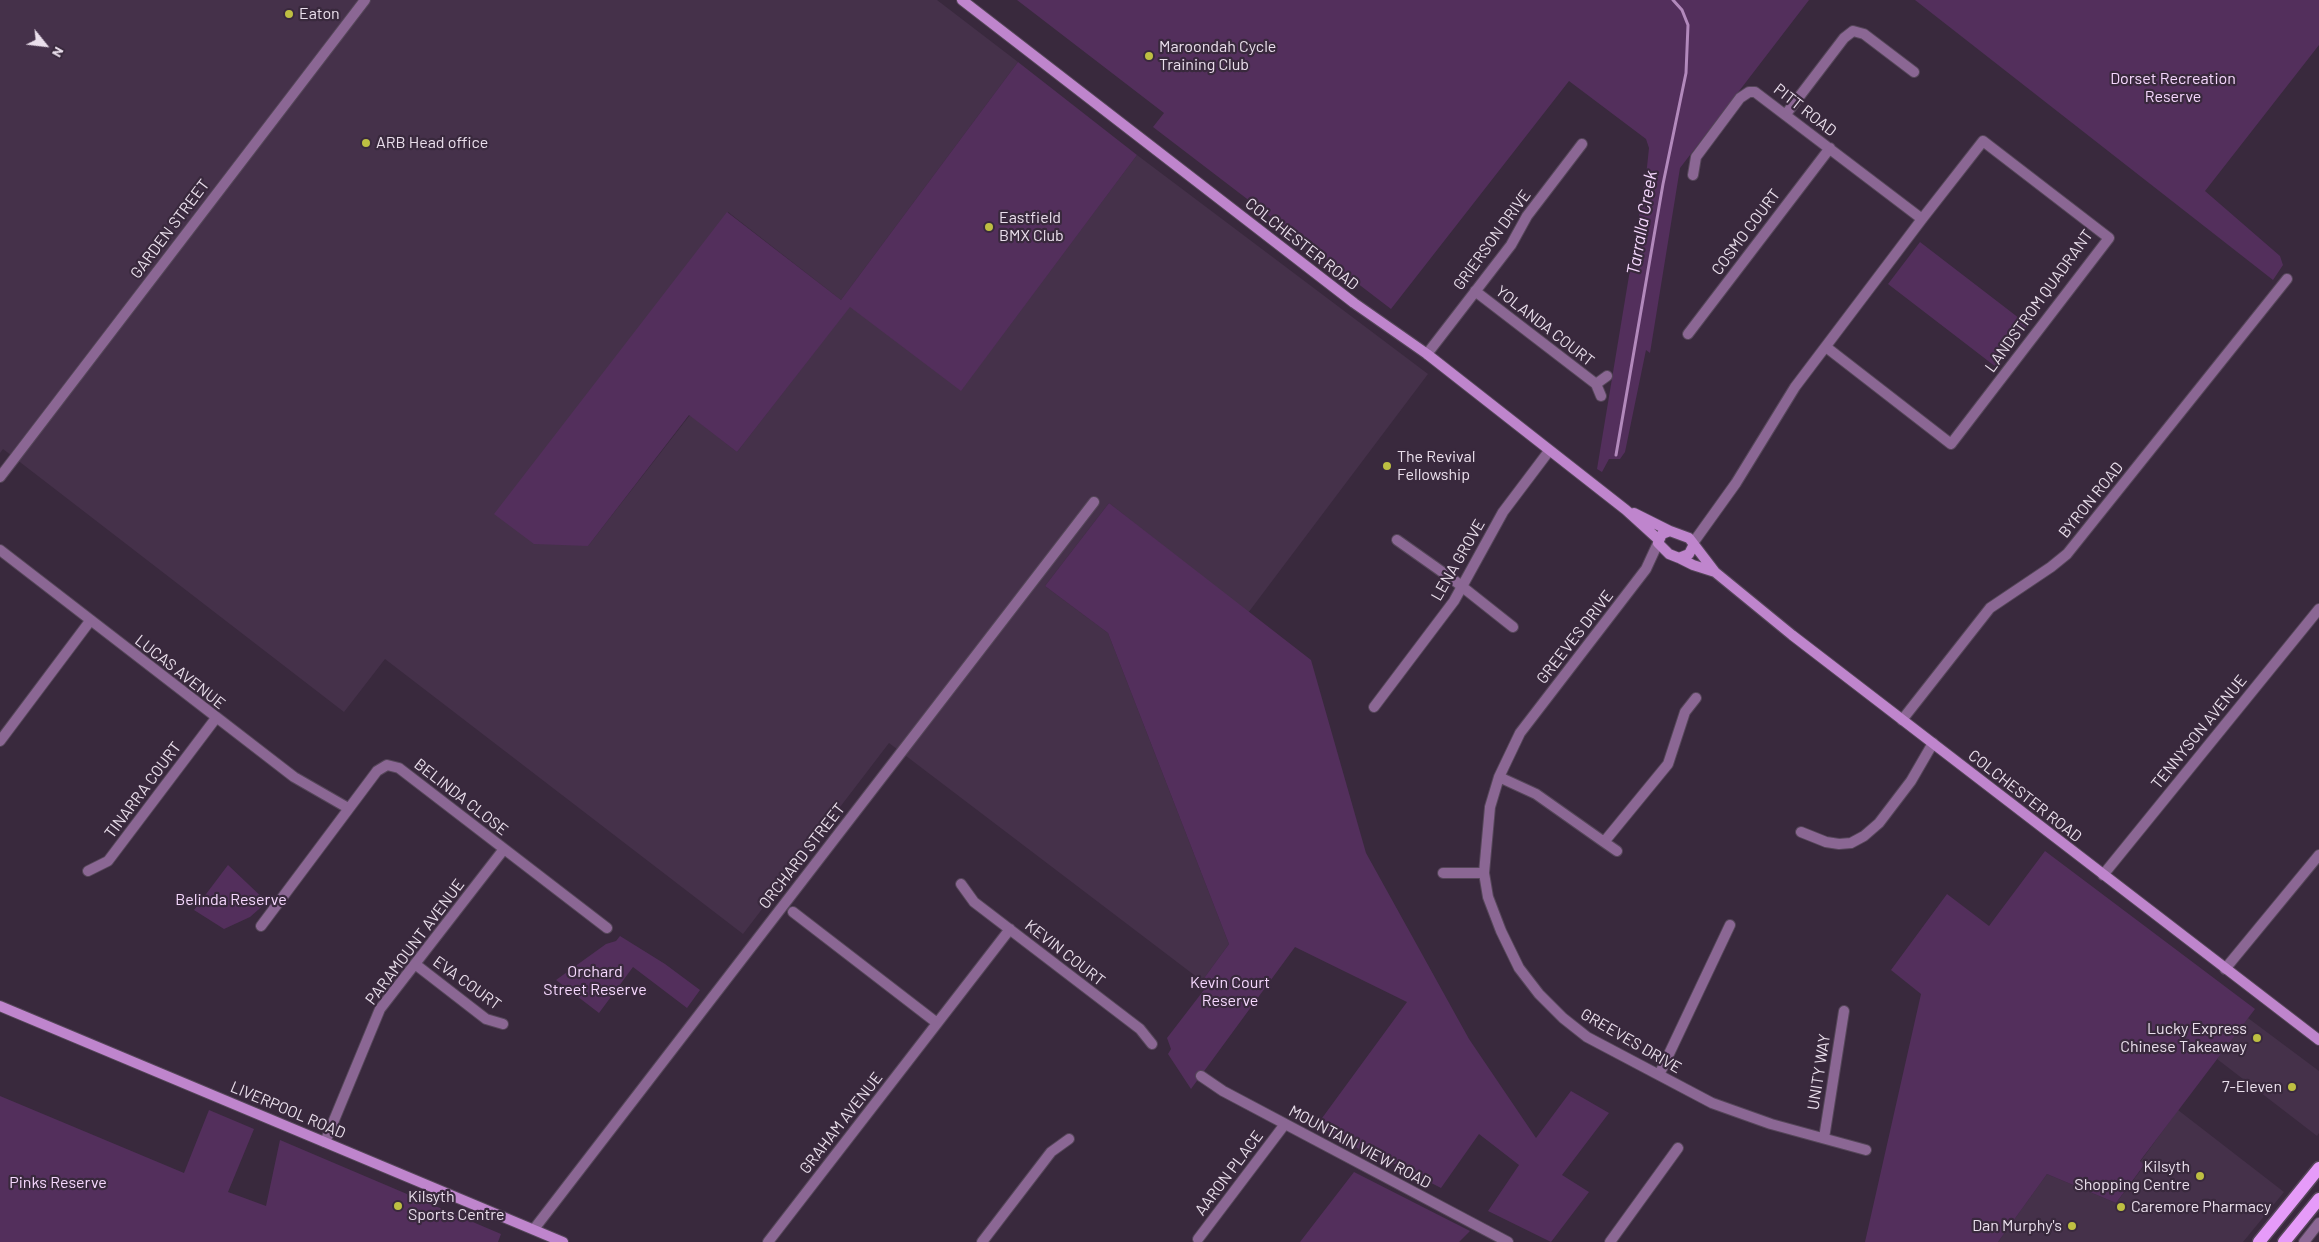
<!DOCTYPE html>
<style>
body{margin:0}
#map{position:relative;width:2319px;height:1242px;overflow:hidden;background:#39293d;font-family:Barlow,sans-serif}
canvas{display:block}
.north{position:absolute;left:20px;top:20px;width:50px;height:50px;-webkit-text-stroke:4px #39293d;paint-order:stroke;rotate:119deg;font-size:14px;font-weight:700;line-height:20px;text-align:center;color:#eadfec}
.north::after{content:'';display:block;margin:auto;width:18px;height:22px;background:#eadfec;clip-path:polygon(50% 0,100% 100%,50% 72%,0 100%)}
</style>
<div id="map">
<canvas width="2319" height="1242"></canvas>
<div class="north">N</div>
</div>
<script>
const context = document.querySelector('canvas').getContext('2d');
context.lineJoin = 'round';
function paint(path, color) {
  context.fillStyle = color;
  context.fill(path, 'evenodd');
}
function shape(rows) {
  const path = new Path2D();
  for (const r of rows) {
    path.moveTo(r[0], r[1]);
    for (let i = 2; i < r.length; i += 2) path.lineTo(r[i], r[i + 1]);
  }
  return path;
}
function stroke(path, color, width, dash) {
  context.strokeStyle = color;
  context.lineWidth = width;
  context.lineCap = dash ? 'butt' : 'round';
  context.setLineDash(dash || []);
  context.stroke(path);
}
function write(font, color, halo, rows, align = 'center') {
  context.font = font + ' Barlow,sans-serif';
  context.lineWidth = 4.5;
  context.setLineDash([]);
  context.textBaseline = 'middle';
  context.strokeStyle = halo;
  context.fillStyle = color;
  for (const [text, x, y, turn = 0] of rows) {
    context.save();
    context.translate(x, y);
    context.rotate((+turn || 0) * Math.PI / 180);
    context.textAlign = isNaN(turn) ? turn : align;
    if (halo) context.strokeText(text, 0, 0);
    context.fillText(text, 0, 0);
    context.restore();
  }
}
paint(shape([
 [0,0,937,0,1018,62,841,300,728,212,588,546,690,415,737,452,850,306,961,390,1137,155,1428,374,1248,613,1109,503,1045,586,1108,633,1229,944,1202,981,889,743,743,934,385,659,344,712,3,449,0,453],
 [2248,1018,2319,1071,2319,1133,2317,1136,2217,1059],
 [2178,1110,2284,1192,2243,1242,1998,1242,2047,1174,2116,1203,2144,1166,2140,1162]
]), '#45314a');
paint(shape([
 [1017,0,1809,0,1680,168,1650,353,1646,350,1625,452,1620,459,1609,459,1602,472,1597,469,1647,167,1649,148,1646,139,1569,81,1391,309,1153,127,1164,113],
 [1915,0,2319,0,2319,45,2205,191,2280,256,2283,265,2273,280],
 [1018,62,1137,155,961,391,850,307,737,452,689,415,588,546,534,544,494,514,727,212,841,300],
 [1920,242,2028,325,1996,367,1888,284],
 [1109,503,1311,660,1366,853,1469,1039,1536,1138,1571,1091,1609,1113,1562,1175,1589,1192,1551,1242,1488,1211,1519,1165,1479,1134,1441,1188,1383,1158,1373,1157,1317,1125,1407,1002,1295,947,1191,1089,1168,1054,1171,1049,1167,1038,1207,986,1202,981,1229,944,1108,633,1045,586],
 [2045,851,2255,1009,2140,1161,2144,1165,2116,1203,2047,1174,1998,1242,1865,1242,1921,994,1891,970,1947,894,1989,926],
 [228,865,267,902,250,917,224,929,194,910],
 [620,936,665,964,700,990,687,1008,633,967,599,1013,556,980,606,944,616,941],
 [0,1096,184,1173,209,1110,254,1129,228,1192,266,1206,280,1140,501,1234,498,1242,0,1242],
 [1354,1172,1470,1231,1459,1242,1300,1242]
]), '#532f5c');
stroke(shape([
 [1616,455,1663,184,1686,73,1688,25,1682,10,1673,0]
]), '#b289bc', 3);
const street = shape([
 [1786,114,1844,38,1853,31,1864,34,1914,72],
 [1693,175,1696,157,1740,98,1749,92,1755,92,1922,219],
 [1475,291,1596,384],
 [1688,334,1830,148],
 [1427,354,1511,245,1527,216,1582,144],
 [1601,396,1596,384,1607,376],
 [0,477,365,0],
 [1397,540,1455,581,1513,627],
 [1658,543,1646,569,1520,733,1499,777,1490,807,1484,873,1488,897,1501,931,1519,968,1539,994,1563,1018,1587,1037,1712,1103,1771,1124,1866,1150],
 [1693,543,1736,483,1795,387,1922,219,1983,141,2109,238,1951,444,1826,347],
 [0,550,294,777,348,808],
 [1374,707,1454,601,1503,512,1549,451],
 [1902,720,1990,608,2051,567,2067,554,2287,279],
 [0,741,90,621],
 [1499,777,1536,794,1604,842,1668,764,1685,712,1696,698],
 [1801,832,1826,842,1839,844,1851,843,1864,836,1879,823,1911,781,1933,743],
 [1604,842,1617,851],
 [88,871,108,861,216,718],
 [1443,873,1484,873],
 [2103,875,2319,609],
 [961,884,974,902,1140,1029,1152,1044],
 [793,912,937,1023],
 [261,926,377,771,387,765,399,768,607,928],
 [415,964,486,1019,503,1024],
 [2225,969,2319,855],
 [1659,1075,1730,925],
 [1201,1076,1223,1091,1508,1242],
 [1824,1138,1844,1011],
 [325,1142,380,1009,504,849],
 [534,1229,1094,502],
 [1198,1239,1285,1124],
 [768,1242,1010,929],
 [982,1242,1051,1152,1069,1139],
 [1610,1242,1678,1148],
 [2304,1242,2319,1223]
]);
const secondary = shape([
 [962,0,1354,303,1427,354,1626,510,1659,540],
 [1634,513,1670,531],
 [1693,546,1689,554,1679,558,1669,554,1658,543,1662,534,1670,531,1689,538,1715,572,1792,635,2319,1040],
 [1679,558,1693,565,1715,572],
 [0,1006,563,1242]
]);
const primary = shape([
 [2259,1242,2319,1168],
 [2284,1242,2319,1199]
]);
stroke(street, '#554659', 12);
stroke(secondary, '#554659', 12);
stroke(primary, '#554659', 15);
stroke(street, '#8b6794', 10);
stroke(secondary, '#bf85cd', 10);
stroke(primary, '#e69bf9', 12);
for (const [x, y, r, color] of [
 [289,14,5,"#bebf42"],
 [1149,56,5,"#bebf42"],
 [366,143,5,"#bebf42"],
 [989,227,5,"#bebf42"],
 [1387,466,5,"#bebf42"],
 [2257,1038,5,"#bebf42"],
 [2292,1087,5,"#bebf42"],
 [2200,1176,5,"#bebf42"],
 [398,1206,5,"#bebf42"],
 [2121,1207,5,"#bebf42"],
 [2072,1226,5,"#bebf42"]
]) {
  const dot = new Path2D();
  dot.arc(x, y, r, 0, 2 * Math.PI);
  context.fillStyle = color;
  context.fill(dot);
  stroke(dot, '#39293d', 2);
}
write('16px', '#eadfec', '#39293d', [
 ["Eaton",299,14],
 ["Maroondah Cycle",1159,47],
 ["Training Club",1159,65],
 ["ARB Head office",376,143],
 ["Eastfield",999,218],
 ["BMX Club",999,236],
 ["The Revival",1397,457],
 ["Fellowship",1397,475],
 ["Lucky Express",2247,1029,"right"],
 ["Chinese Takeaway",2247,1047,"right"],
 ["7-Eleven",2282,1087,"right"],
 ["Kilsyth",2190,1167,"right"],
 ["Shopping Centre",2190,1185,"right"],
 ["Kilsyth",408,1197],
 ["Sports Centre",408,1215],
 ["Caremore Pharmacy",2131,1207],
 ["Dan Murphy's",2062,1226,"right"]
], 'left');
write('16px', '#f6d8fe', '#39293d', [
 ["Dorset Recreation",2173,79],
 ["Reserve",2173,97],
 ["Belinda Reserve",231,900],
 ["Orchard",595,972],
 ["Street Reserve",595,990],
 ["Kevin Court",1230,983],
 ["Reserve",1230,1001],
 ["Pinks Reserve",58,1183]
]);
write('16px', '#eadfec', '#39293d', [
 ["PITT ROAD",1805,110,38],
 ["GARDEN STREET",170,229,-53],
 ["COSMO COURT",1746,232,-53],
 ["GRIERSON DRIVE",1492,240,-54],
 ["COLCHESTER ROAD",1302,244,38],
 ["LANDSTROM QUADRANT",2039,301,-54],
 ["YOLANDA COURT",1545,326,38],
 ["BYRON ROAD",2091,500,-51],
 ["LENA GROVE",1458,560,-60],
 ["GREEVES DRIVE",1575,637,-52],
 ["LUCAS AVENUE",180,672,38],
 ["TENNYSON AVENUE",2199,732,-51],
 ["TINARRA COURT",143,790,-53],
 ["COLCHESTER ROAD",2025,796,38],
 ["BELINDA CLOSE",461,797,38],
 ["ORCHARD STREET",802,856,-52],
 ["PARAMOUNT AVENUE",415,942,-53],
 ["KEVIN COURT",1065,953,38],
 ["EVA COURT",467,983,36],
 ["GREEVES DRIVE",1631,1041,30],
 ["UNITY WAY",1819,1072,-81],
 ["LIVERPOOL ROAD",288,1110,23],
 ["GRAHAM AVENUE",841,1123,-52],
 ["MOUNTAIN VIEW ROAD",1360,1147,28],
 ["AARON PLACE",1229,1173,-53]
]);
write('italic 18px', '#f6d8fe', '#39293d', [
 ["Tarralla Creek",1642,223,-80]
]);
</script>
